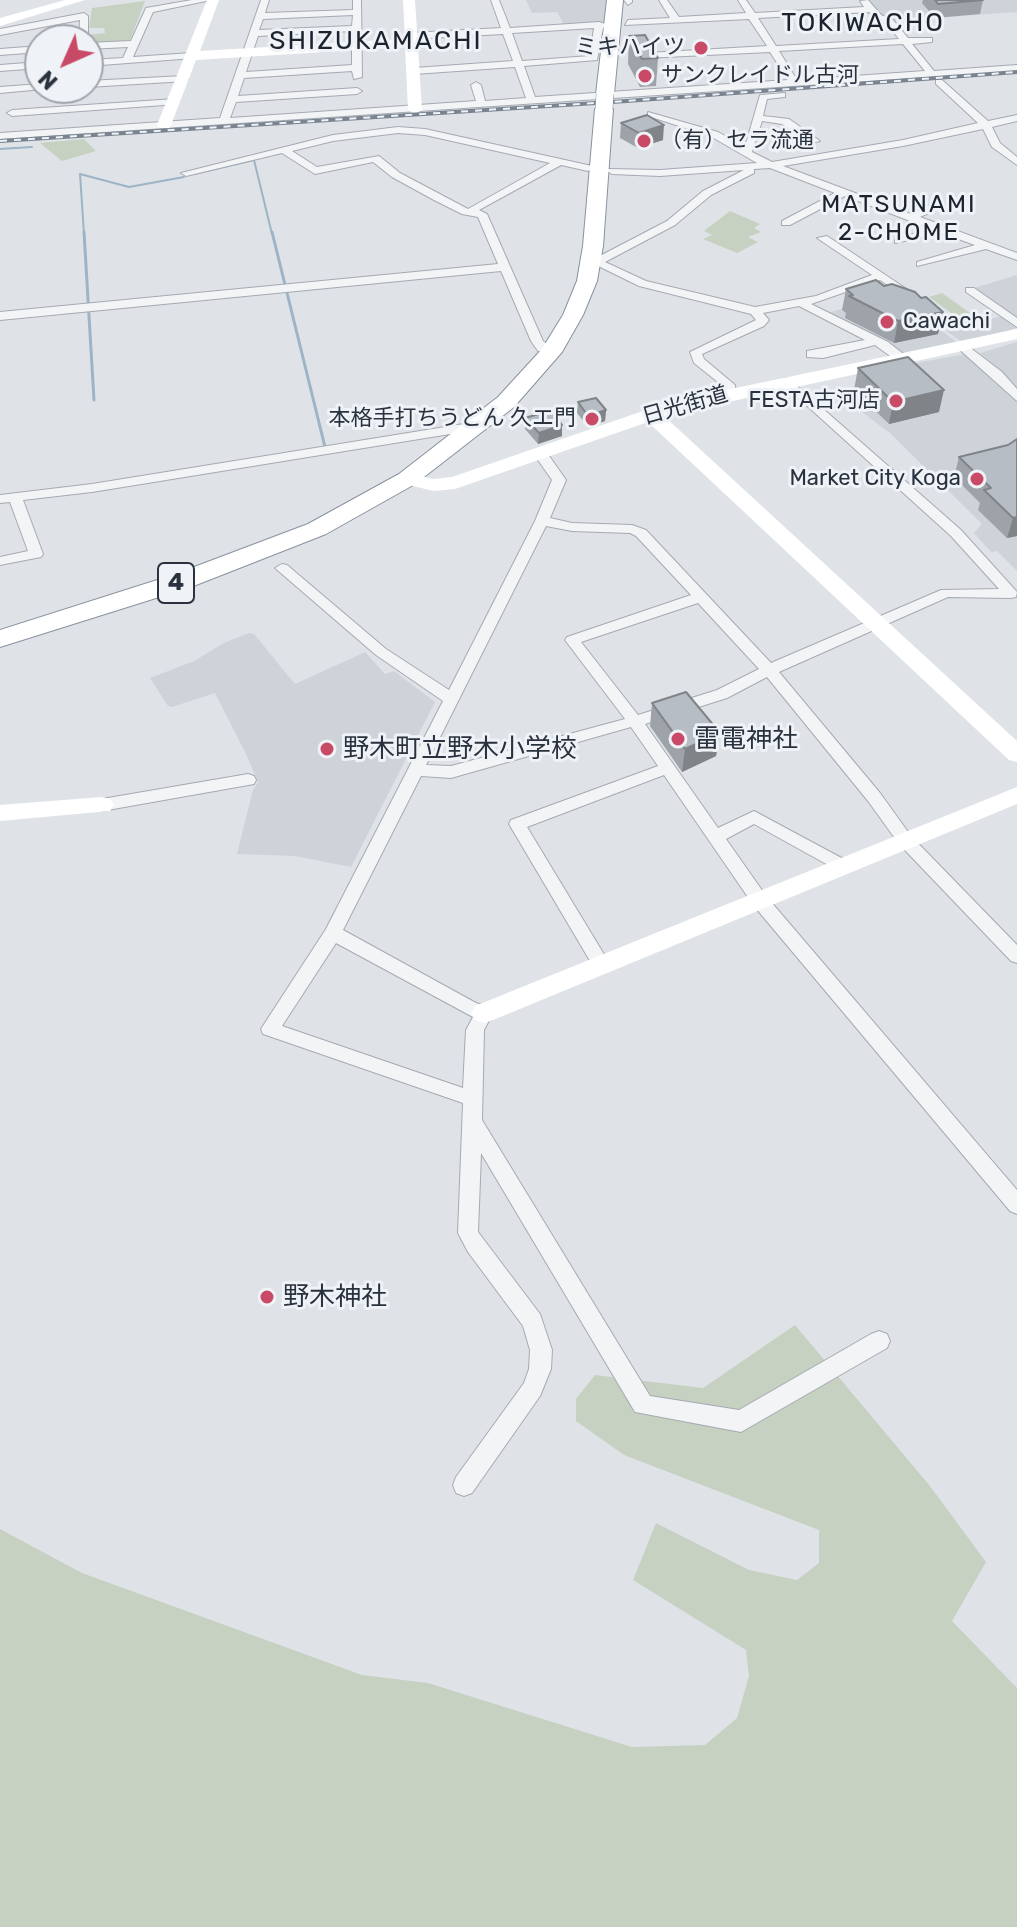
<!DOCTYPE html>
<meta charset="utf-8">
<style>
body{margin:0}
#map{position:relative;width:1017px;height:1927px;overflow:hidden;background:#dfe3e8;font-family:Rubik,sans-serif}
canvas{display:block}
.north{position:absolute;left:24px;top:24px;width:80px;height:80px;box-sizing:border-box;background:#eff2f6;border:2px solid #a0a5ac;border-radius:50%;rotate:225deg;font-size:22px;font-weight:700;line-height:32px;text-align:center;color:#29323e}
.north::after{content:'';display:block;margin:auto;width:28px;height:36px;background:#c84a66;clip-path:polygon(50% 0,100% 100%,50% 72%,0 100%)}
</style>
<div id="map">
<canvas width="1017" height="1927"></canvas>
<div class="north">N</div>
</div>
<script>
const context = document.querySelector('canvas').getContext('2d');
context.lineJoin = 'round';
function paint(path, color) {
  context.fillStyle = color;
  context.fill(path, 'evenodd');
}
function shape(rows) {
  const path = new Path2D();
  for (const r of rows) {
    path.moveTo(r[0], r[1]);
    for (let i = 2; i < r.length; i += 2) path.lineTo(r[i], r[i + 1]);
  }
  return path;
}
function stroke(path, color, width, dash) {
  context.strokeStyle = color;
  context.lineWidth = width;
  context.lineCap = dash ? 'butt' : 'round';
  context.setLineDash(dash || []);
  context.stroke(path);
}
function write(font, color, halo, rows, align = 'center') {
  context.font = font + ' Rubik,"Noto Sans JP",sans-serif';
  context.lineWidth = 6;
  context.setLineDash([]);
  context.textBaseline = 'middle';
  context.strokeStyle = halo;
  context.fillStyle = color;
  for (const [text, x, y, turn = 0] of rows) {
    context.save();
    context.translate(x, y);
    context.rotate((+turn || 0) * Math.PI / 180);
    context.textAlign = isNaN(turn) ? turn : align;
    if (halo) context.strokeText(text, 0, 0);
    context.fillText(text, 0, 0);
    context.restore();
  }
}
paint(shape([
 [526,0,607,0,605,24,565,26,557,12,532,13],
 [869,0,1017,0,1017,12,893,21,882,16],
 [1017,275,1017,319,971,289],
 [863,302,926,319,958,343,901,354,825,314],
 [1002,316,1017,328,962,342,946,331],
 [1017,342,1017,392,1007,377,980,353],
 [965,354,1017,402,1017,571,997,551,991,552,974,533,982,524,891,434,837,393,866,385,856,374],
 [249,633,254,634,295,684,365,652,385,674,394,671,435,702,351,867,295,856,237,854,253,790,258,782,246,754,215,693,172,707,168,706,150,678,194,661,224,643]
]), '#ced3da');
paint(shape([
 [145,1,129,43,88,44,88,35,105,33,104,28,89,28,92,8],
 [84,139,96,151,62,161,40,143],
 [730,211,760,224,754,228,761,232,748,237,758,242,737,253,703,239,712,235,704,231],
 [942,293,980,320,947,330,939,324,958,318,929,297],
 [795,1325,930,1486,986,1562,952,1621,1017,1688,1017,1927,0,1927,0,1529,82,1573,362,1675,428,1683,632,1747,705,1745,737,1718,749,1676,746,1650,633,1580,656,1523,749,1570,797,1580,819,1563,819,1530,624,1455,576,1421,576,1399,595,1375,703,1388]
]), '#c6d1c1');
stroke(shape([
 [0,149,32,147],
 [194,174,254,160,272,234],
 [84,234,80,174,129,187,184,177]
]), '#9cb4c6', 2);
stroke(shape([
 [84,232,94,400],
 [272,232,325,447]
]), '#9cb4c6', 3);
const street = shape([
 [192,0,211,0,153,12,133,57,191,53,194,58,88,66,88,60,123,58,128,47,88,49,88,43,131,41,146,8,192,0],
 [261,0,269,0,265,13,353,10,353,0,361,0,362,77,354,79,352,71,244,78,238,96,357,88,362,91,357,94,236,102,230,118,476,101,471,85,476,82,481,85,485,101,526,98,515,67,414,74,409,71,414,68,513,61,503,34,411,39,406,36,411,33,501,28,491,0,499,0,510,28,599,22,609,25,603,28,597,60,524,66,535,97,788,80,770,52,644,58,647,53,767,46,749,19,625,25,628,20,670,18,659,0,667,0,679,17,746,13,738,0,746,0,755,13,864,7,860,1,868,0,881,15,893,20,908,38,932,38,932,42,912,44,934,71,1017,65,1017,71,0,139,0,133,220,118,261,0],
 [869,12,875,19,887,24,899,39,776,46,758,18,869,12],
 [353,15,352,26,259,30,263,19,353,15],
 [594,28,590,56,522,61,512,33,594,28],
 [352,31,352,65,246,72,258,36,352,31],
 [903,44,925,71,797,80,779,51,903,44],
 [624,0,632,0,632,2,628,5,624,0],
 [84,13,88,16,88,41,79,40,80,20,0,35,0,29,84,13],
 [40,46,40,52,0,55,0,49,40,46],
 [40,62,40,68,0,71,0,65,40,62],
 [183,76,188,79,186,81,88,87,88,81,183,76],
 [936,80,942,80,988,121,1017,115,1017,121,992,127,1000,143,1017,157,1017,165,992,147,983,129,903,146,783,166,911,214,932,204,940,204,940,208,920,217,1017,253,1017,260,986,249,917,266,917,262,975,245,941,233,895,243,895,239,931,229,845,196,790,225,782,225,782,221,835,193,770,168,754,169,754,173,711,195,675,225,605,262,646,281,755,307,816,296,872,275,817,238,827,236,908,290,898,292,880,280,811,304,888,342,906,356,906,362,898,362,875,345,823,358,807,357,807,351,865,340,799,306,763,313,769,320,764,326,702,354,704,359,735,385,736,395,728,395,724,387,694,363,690,352,756,320,751,314,639,286,586,260,596,258,667,221,703,191,744,170,660,176,612,174,607,171,608,169,660,170,757,163,710,136,648,116,648,112,718,132,745,147,760,95,785,93,785,97,767,99,763,116,789,119,820,141,811,143,782,124,762,121,752,152,772,162,903,140,978,123,936,84,936,80],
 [40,84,43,89,0,93,0,87,40,84],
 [175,99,178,100,178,104,12,116,7,113,12,110,175,99],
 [398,127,425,129,592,166,593,168,588,171,561,165,479,210,487,214,543,341,555,349,555,355,538,351,531,341,501,271,0,320,0,312,498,264,478,217,462,214,434,200,392,177,373,162,315,174,282,153,186,176,181,173,333,135,398,127],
 [398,133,425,135,550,163,468,209,400,173,379,156,317,167,292,151,333,141,398,133],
 [966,288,974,288,1017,318,1017,327,966,292,966,288],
 [964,343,1002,372,1017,389,1017,401,960,350,958,347,964,343],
 [788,378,961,530,1017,592,1016,597,1011,598,948,597,779,672,880,793,911,836,1017,945,1017,963,1011,961,899,844,868,801,767,677,727,698,645,724,718,828,754,811,849,862,852,866,849,870,837,870,754,824,726,839,766,896,1017,1190,1017,1214,1010,1211,754,906,664,775,527,827,611,966,608,971,596,971,509,824,511,820,658,766,631,727,451,778,421,776,343,930,476,1003,491,1008,493,1013,484,1030,482,1120,650,1396,739,1410,871,1334,879,1331,887,1334,890,1341,887,1348,741,1432,635,1412,481,1153,478,1232,540,1314,552,1350,551,1369,540,1396,472,1493,464,1496,456,1493,453,1485,456,1477,524,1383,529,1369,530,1350,523,1326,468,1252,458,1233,463,1103,263,1034,261,1029,326,929,443,701,376,655,275,568,282,564,287,565,386,649,449,690,535,521,552,480,533,453,540,449,545,450,566,480,550,518,572,523,632,525,646,530,771,663,941,590,999,589,951,536,784,385,784,379,788,378],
 [546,526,572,531,630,533,636,536,691,595,567,637,565,640,625,719,451,766,426,765,546,526],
 [698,603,759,669,717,690,638,715,581,642,698,603],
 [336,943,473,1017,466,1030,463,1088,282,1026,336,943],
 [476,422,481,423,481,429,92,492,23,500,43,554,41,557,0,565,0,557,28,551,10,502,0,503,0,495,92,484,476,422],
 [248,774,254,776,256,780,254,784,102,811,94,805,102,799,248,774]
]);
const highway = shape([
 [607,0,623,0,614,94,605,99,596,94,607,0],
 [604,104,613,109,603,246,597,281,583,315,562,352,514,407,415,484,326,534,191,587,0,647,0,630,173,575,308,524,399,474,498,397,542,349,563,315,577,281,583,246,595,109,604,104]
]);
stroke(street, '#a5aab2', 2);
stroke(highway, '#88929e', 2);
paint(street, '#f2f4f6');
paint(shape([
 [65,0,85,0,0,26,0,18,65,0],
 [207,0,219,0,200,51,405,39,403,0,415,0,422,110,415,114,408,110,405,47,196,60,171,125,169,128,159,128,157,125,207,0],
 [1017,329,1017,339,664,416,1017,741,1017,762,1009,760,648,422,455,489,434,491,400,483,397,479,407,473,434,479,452,477,669,402,1017,329],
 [1017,787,1017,804,493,1020,484,1023,475,1020,471,1013,475,1006,1017,787],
 [102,797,110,799,114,805,110,811,0,821,0,805,102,797]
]), '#fff');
paint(highway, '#fff');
const rail = shape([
 [0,141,627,101,1017,72]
]);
stroke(rail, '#7a8491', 4);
stroke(rail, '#eff2f6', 2, [7]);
const highwayBridge = shape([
 [604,109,605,94]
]);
stroke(highwayBridge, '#88929e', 18, []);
stroke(highwayBridge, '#fff', 17);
paint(shape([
 [923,0,983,0,980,14,935,18,922,3],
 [629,36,658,58,656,86,640,87,628,64],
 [621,123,663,140,638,148,620,138],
 [884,286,921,298,943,312,938,334,894,343,845,318,846,313,842,310,846,289],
 [858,368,939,412,889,424,854,390],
 [578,402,606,410,605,421,588,427,577,413],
 [525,418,562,436,538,444,525,429],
 [1017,439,1017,536,1007,538,978,510,980,503,954,477,959,457,1008,445],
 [652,703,720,733,716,756,682,772,650,726]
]), '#9da3a9');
paint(shape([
 [664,125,663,140,638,148,639,133],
 [943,312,938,334,894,343,898,321],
 [944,390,939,412,889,424,893,402],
 [606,410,605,421,588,427,588,416],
 [562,425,562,436,538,444,539,433],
 [1017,517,1017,536,1007,538,1013,518],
 [720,733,716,756,682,772,685,749]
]), '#808489');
const building = shape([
 [935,0,983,0,938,4,935,0],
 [645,35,658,58,642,59,629,36,645,35],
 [647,115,664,125,639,133,621,123,647,115],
 [876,280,884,286,892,284,915,292,921,298,926,297,943,312,898,321,849,296,853,295,846,289,876,280],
 [908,357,944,390,893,402,858,368,908,357],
 [596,398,606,410,588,416,578,402,596,398],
 [552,410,562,425,539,433,525,418,552,410],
 [1017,439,1017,517,1013,518,984,490,991,488,959,457,1008,445,1017,439],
 [686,692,720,733,685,749,652,703,686,692]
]);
paint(building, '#b7bdc4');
stroke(building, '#808489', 2);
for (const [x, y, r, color] of [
 [701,48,8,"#c84a66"],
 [645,76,8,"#c84a66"],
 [644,141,8,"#c84a66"],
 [887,322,8,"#c84a66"],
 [896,401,8,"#c84a66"],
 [592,419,8,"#c84a66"],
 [977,479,8,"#c84a66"],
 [678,739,8,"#c84a66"],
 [327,749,8,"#c84a66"],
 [267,1297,8,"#c84a66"]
]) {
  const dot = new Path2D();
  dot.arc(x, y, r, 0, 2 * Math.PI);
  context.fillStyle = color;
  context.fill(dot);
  stroke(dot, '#eff2f6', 3);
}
write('22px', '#29323e', '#eff2f6', [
 ["ミキハイツ",685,48],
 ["サンクレイドル古河",661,76,"left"],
 ["（有）セラ流通",660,141,"left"],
 ["Cawachi",903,322,"left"],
 ["FESTA古河店",880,401],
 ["本格手打ちうどん 久エ門",576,419],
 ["Market City Koga",961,479]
], 'right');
write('22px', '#29323e', '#eff2f6', [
 ["日光街道",685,406,-16]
]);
context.letterSpacing = '2px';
write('24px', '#1b232f', '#eff2f6', [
 ["MATSUNAMI",899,205],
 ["2-CHOME",899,233]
]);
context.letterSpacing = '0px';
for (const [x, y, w] of [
 [176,583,36]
]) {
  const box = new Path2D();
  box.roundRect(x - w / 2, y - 20, w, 40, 6);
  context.fillStyle = '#eff2f6';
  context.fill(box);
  stroke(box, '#29323e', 2);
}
write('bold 24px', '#29323e', null, [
 ["4",176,583]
]);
context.letterSpacing = '2px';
write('26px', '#1b232f', '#eff2f6', [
 ["TOKIWACHO",863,23],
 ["SHIZUKAMACHI",376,41]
]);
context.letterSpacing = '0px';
write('26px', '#29323e', '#eff2f6', [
 ["雷電神社",694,739],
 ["野木町立野木小学校",343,749],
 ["野木神社",283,1297]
], 'left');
</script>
